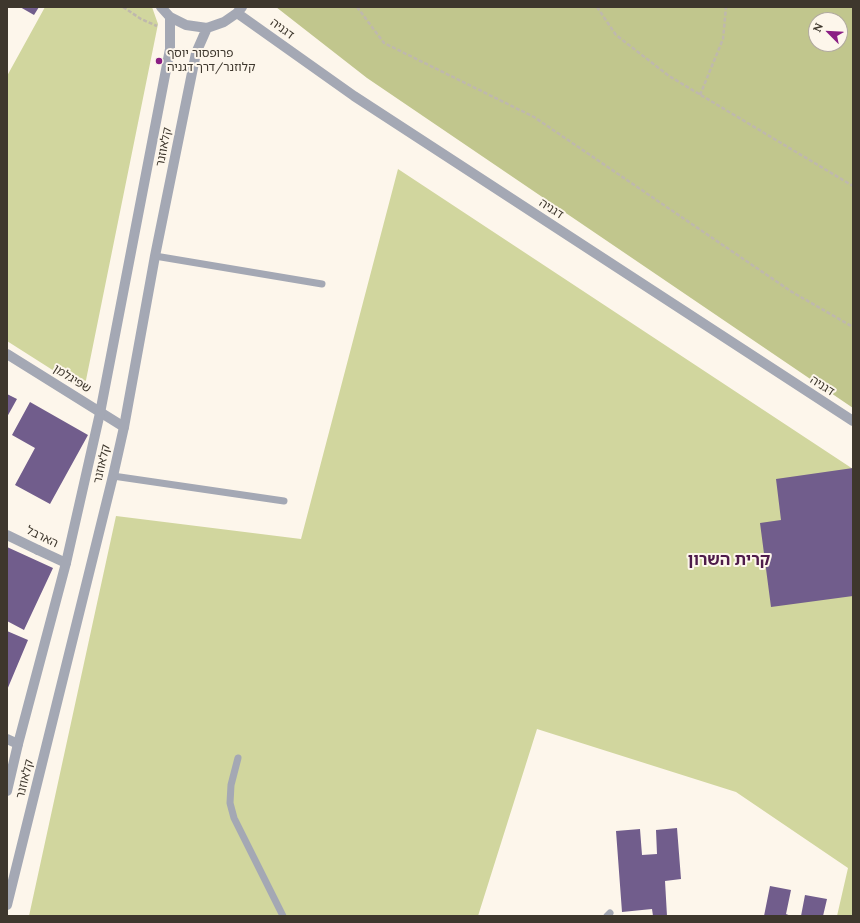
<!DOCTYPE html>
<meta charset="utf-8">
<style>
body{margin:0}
#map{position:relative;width:860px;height:923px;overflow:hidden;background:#fdf6eb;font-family:Lora,serif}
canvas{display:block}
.frame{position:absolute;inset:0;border:8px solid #3e372d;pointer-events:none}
.north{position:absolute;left:808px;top:12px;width:40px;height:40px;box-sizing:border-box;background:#fdf6eb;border:1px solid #b1aa9f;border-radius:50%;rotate:294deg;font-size:11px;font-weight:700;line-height:16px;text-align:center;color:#3e372d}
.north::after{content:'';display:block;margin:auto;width:14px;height:18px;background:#8b1f84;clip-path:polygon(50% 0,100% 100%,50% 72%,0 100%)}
</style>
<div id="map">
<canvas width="860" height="923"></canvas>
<div class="frame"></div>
<div class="north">N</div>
</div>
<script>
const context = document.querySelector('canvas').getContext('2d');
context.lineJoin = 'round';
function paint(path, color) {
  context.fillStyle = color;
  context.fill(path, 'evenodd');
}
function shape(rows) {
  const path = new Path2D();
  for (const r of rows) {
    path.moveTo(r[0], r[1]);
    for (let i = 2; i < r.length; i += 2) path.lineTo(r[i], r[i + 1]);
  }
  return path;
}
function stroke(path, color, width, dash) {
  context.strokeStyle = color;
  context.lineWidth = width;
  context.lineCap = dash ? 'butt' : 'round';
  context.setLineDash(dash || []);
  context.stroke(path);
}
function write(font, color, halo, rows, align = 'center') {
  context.font = font + ' Lora,"Noto Sans Hebrew",serif';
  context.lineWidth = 4;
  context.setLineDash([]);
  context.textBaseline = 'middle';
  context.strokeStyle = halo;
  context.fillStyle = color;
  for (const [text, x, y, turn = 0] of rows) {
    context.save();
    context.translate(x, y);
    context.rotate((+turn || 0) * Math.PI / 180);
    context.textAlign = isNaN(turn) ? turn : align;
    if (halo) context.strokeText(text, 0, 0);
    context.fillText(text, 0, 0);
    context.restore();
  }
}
paint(shape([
 [45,7,152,7,158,24,84,390,7,341,7,76],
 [398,169,853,469,853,916,837,916,848,868,736,792,537,729,478,916,29,916,116,516,301,539]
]), '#d1d69e');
paint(shape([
 [276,7,853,7,853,408,367,78],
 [816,20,840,20,840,44,816,44]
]), '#c1c68d');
paint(shape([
 [20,7,39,7,34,15],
 [7,394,17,399,7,417],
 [30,402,88,435,50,504,15,485,35,448,12,435],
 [853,468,853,596,771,607,760,523,781,520,776,479],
 [7,547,53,568,24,630,7,621],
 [7,631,28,640,7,690],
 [677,828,681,879,665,881,667,916,653,916,652,909,622,912,616,831,640,829,642,855,657,854,656,830],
 [770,886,791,890,786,914,791,916,764,916],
 [805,895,827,899,823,916,801,916]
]), '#715d8c');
stroke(shape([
 [123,7,141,19,157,26],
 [357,7,384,43,534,117,792,292,853,327],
 [597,7,616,35,669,76,853,186],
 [700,95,723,39,726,7]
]), '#bfb8ad', 2.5, [4, 2]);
stroke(shape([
 [155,256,322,284],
 [113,476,284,501],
 [238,758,231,785,230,803,234,818,283,916],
 [607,916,610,913]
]), '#a4a8b4', 7);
stroke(shape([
 [38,550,66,563]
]), '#a4a8b4', 10);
stroke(shape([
 [7,354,124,427],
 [7,535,38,550],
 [7,739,18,744]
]), '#a4a8b4', 10);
stroke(shape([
 [161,7,170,17,186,25,207,28,224,22,237,13,242,7],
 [237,13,354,96,853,421],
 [7,791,18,744,66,563,100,413,170,49,170,17],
 [7,905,113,476,124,427,155,256,196,53,207,28]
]), '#a4a8b4', 10);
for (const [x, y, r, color] of [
 [159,61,4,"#8b1f84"]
]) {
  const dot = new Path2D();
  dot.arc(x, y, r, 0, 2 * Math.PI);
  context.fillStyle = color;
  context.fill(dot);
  stroke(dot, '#fdf6eb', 1.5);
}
write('12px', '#3e372d', '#fdf6eb', [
 ["דגניה",282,29,36],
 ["קלאוזנר",164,147,-79],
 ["דגניה",551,209,33],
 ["שפיגלמן",72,379,32],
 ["דגניה",822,386,33],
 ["קלאוזנר",102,464,-77],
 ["הארבל",42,537,26],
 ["קלאוזנר",25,779,-76]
]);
write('12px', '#3e372d', '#fdf6eb', [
 ["פרופסור יוסף",167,54],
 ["קלוזנר/דרך דגניה",167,68]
], 'left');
write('bold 16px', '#4e1b4a', '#fdf6eb', [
 ["קרית השרון",729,560]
]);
</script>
